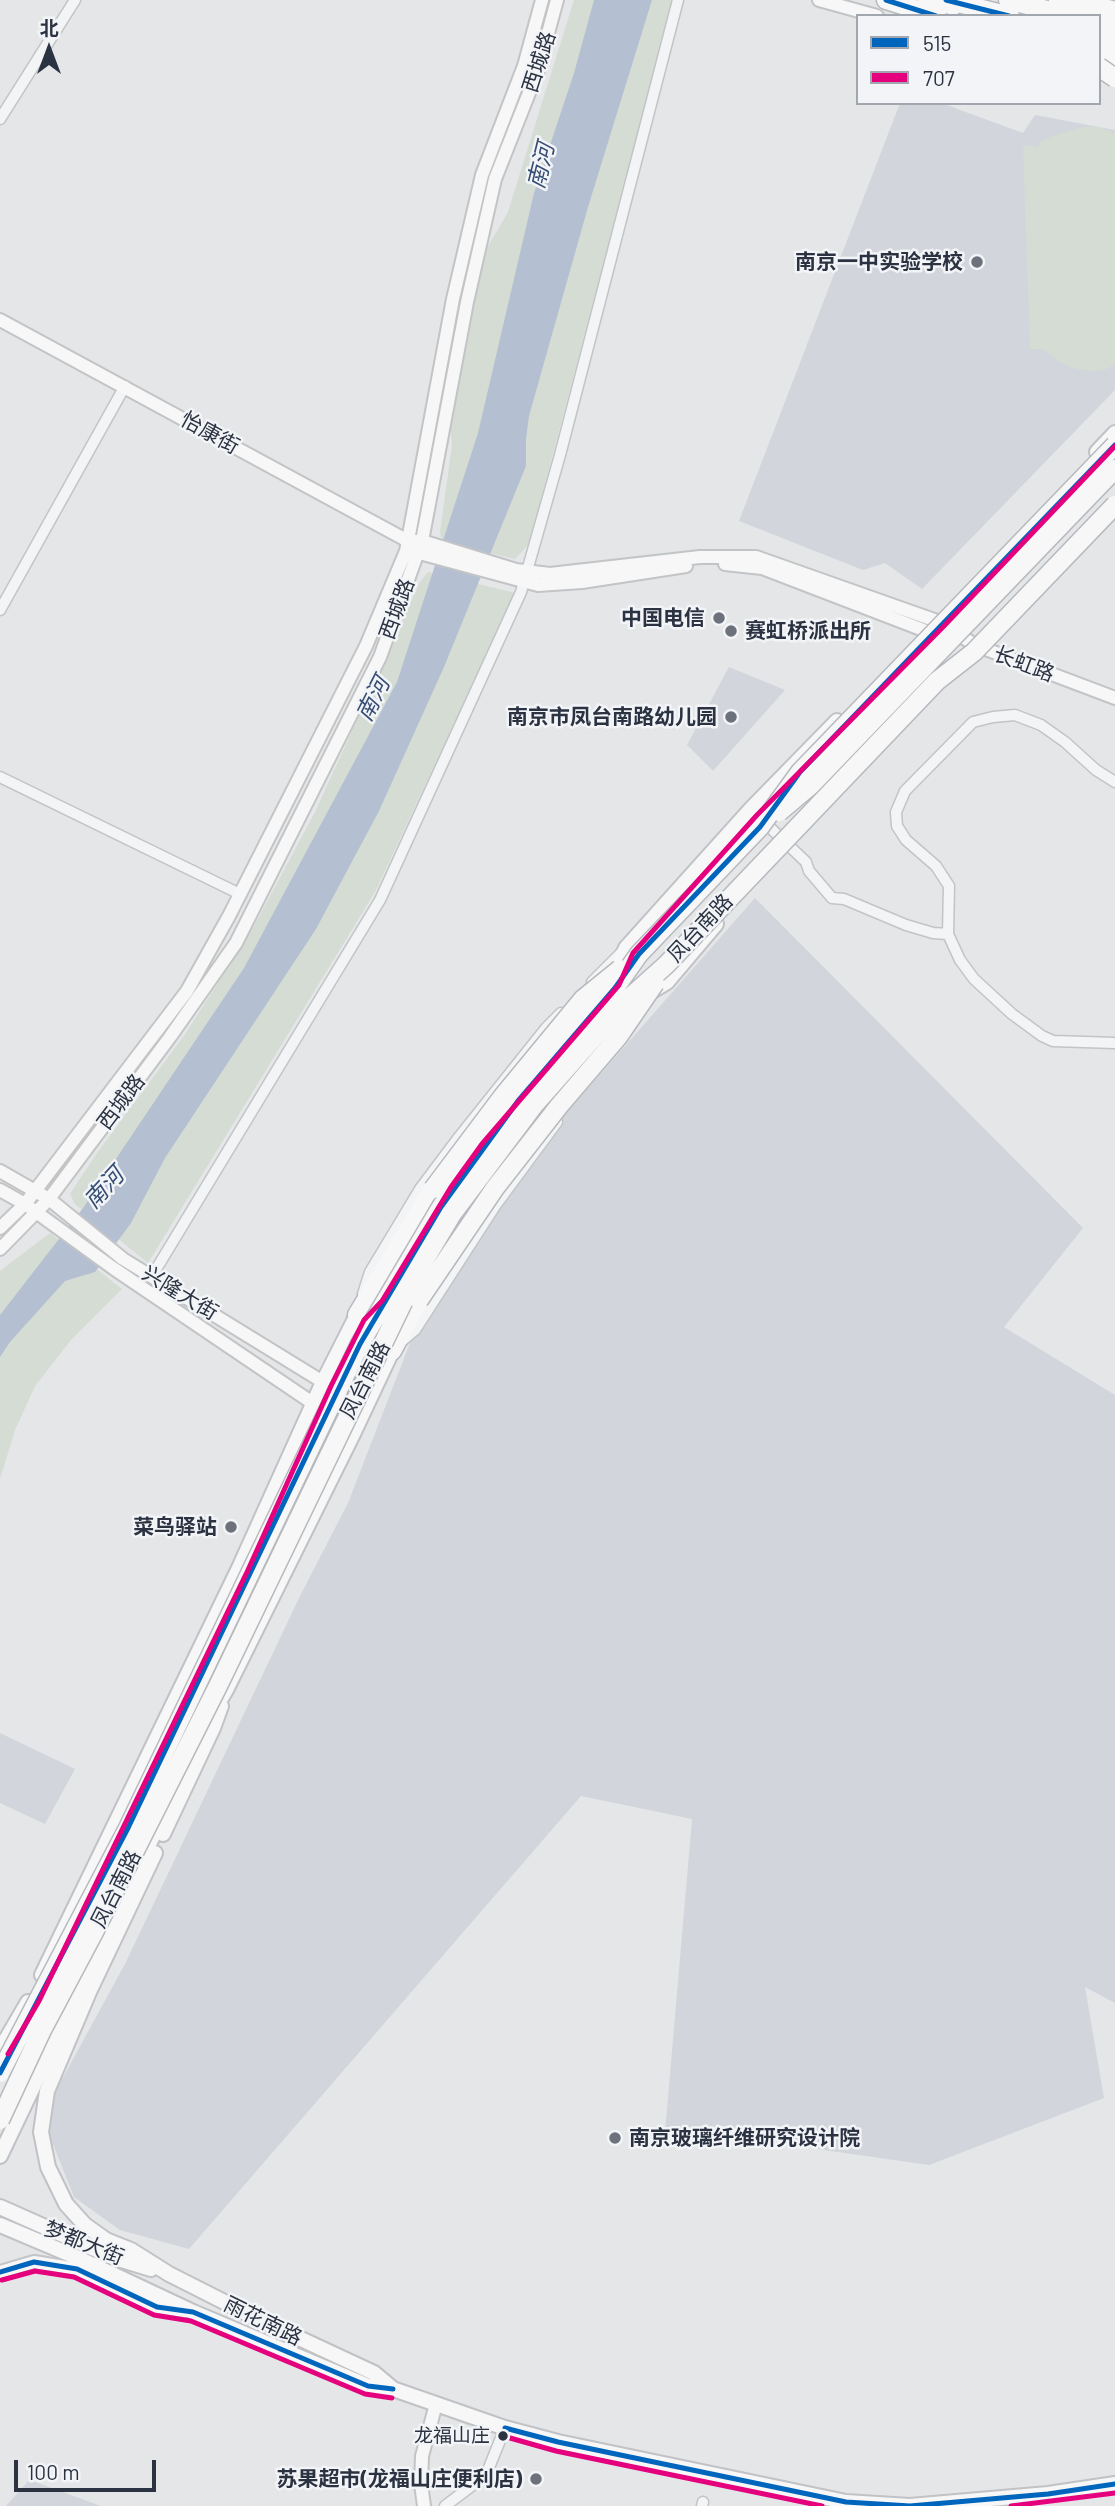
<!DOCTYPE html>
<meta charset="utf-8">
<style>
body{margin:0}
#map{position:relative;width:1115px;height:2506px;overflow:hidden;background:#e4e6e8;font-family:Barlow,"Noto Sans SC",sans-serif}
canvas{display:block}
.legend{position:absolute;left:856px;top:14px;width:245px;height:91px;box-sizing:border-box;background:#f2f4f7;border:2px solid #a2a6ae;margin:0;padding:9px 12px;list-style:none;font-size:21px;color:#2b3241}
.legend li{display:flex;align-items:center;gap:14px;height:35px}
.legend b{width:35px;border:2px solid #a2a6ae}
.north{position:absolute;left:14px;top:14px;width:70px;height:70px;-webkit-text-stroke:5px #f2f4f7;paint-order:stroke;rotate:0deg;font-size:19px;font-weight:700;line-height:28px;text-align:center;color:#2b3241}
.north::after{content:'';display:block;margin:auto;width:24px;height:32px;background:#2b3241;clip-path:polygon(50% 0,100% 100%,50% 72%,0 100%)}
.scale{position:absolute;left:14px;top:2460px;width:142px;height:32px;box-sizing:border-box;border:4px solid #2b3241;border-top:0;padding-left:9px;font-size:21px;line-height:24px;white-space:nowrap;color:#2b3241;-webkit-text-stroke:5px #f2f4f7;paint-order:stroke}
</style>
<div id="map">
<canvas width="1115" height="2506"></canvas>
<ul class="legend">
<li><b style="height:9px;background:#0065bd"></b>515</li>
<li><b style="height:9px;background:#e5007d"></b>707</li>
</ul>
<div class="north">北</div>
<div class="scale">100 m</div>
</div>
<script>
const context = document.querySelector('canvas').getContext('2d');
context.lineJoin = 'round';
function paint(path, color) {
  context.fillStyle = color;
  context.fill(path, 'evenodd');
}
function shape(rows) {
  const path = new Path2D();
  for (const r of rows) {
    path.moveTo(r[0], r[1]);
    for (let i = 2; i < r.length; i += 2) path.lineTo(r[i], r[i + 1]);
  }
  return path;
}
function stroke(path, color, width, dash) {
  context.strokeStyle = color;
  context.lineWidth = width;
  context.lineCap = dash ? 'butt' : 'round';
  context.setLineDash(dash || []);
  context.stroke(path);
}
function write(font, color, halo, rows, align = 'center') {
  context.font = font + ' Barlow,"Noto Sans SC",sans-serif';
  context.lineWidth = 5;
  context.setLineDash([]);
  context.textBaseline = 'middle';
  context.strokeStyle = halo;
  context.fillStyle = color;
  for (const [text, x, y, turn = 0] of rows) {
    context.save();
    context.translate(x, y);
    context.rotate((+turn || 0) * Math.PI / 180);
    context.textAlign = isNaN(turn) ? turn : align;
    if (halo) context.strokeText(text, 0, 0);
    context.fillText(text, 0, 0);
    context.restore();
  }
}
paint(shape([
 [900,103,941,103,1023,133,1035,115,1115,130,1115,390,922,589,885,563,863,570,739,521],
 [729,667,785,690,713,771,687,745],
 [755,898,1083,1228,1004,1327,1115,1395,1115,2003,1085,1987,1104,2098,929,2165,782,2144,665,2132,692,1819,581,1796,189,2249,120,2230,74,2197,49,2134,54,2094,125,1964,300,1596,348,1503,415,1330,553,1128],
 [0,1733,75,1769,45,1824,0,1803],
 [29,2480,30,2480,101,2506,6,2506]
]), '#d2d5db');
paint(shape([
 [574,0,673,0,529,544,515,559,443,542,440,533,452,445,441,328,508,212],
 [1095,126,1115,133,1115,365,1104,370,1091,371,1077,369,1063,364,1042,349,1030,349,1023,146,1035,146,1036,150,1041,141,1053,136,1082,127],
 [428,572,515,593,375,892,148,1263,75,1204,70,1194,97,1153,186,1033,254,926,315,812,420,582],
 [50,1233,122,1289,71,1340,35,1386,15,1430,0,1479,0,1271]
]), '#d4dcd4');
paint(shape([
 [594,0,652,0,588,207,529,416,526,439,526,466,444,667,379,811,316,929,165,1158,131,1223,95,1272,65,1281,10,1342,0,1357,0,1315,83,1208,244,968,397,682,478,433,534,193,574,73]
]), '#b4c0d2');
const street = shape([
 [0,119,75,0],
 [0,610,125,386],
 [0,777,240,894],
 [1115,782,1096,770,1065,742,1041,725,1015,715,993,717,973,722,905,791,896,812,897,826,906,840,936,866,949,886,948,934,960,960,974,979,1012,1014,1042,1036,1053,1041,1115,1043],
 [761,819,806,862,809,871,832,898,844,899,906,925,933,933,948,934],
 [592,982,623,951],
 [152,1276,380,900,521,592,560,455,678,0],
 [363,1294,370,1272,420,1189,459,1137,546,1028,561,1013],
 [402,1341,415,1330,495,1206,557,1122],
 [445,2506,486,2475,505,2428],
 [702,2506,703,2502]
]);
const secondary = shape([
 [819,0,877,16],
 [0,320,408,541,422,541,516,570,550,574,700,557,756,557,937,621,975,645,1115,698],
 [412,551,538,585,582,582,686,566],
 [725,564,762,568,926,631],
 [0,1171,49,1199,123,1259,323,1382,359,1407],
 [0,1190,25,1204,113,1268,314,1404,348,1430],
 [0,1228,25,1204,187,991,229,916,366,646,406,551,453,299,482,175,524,66,542,0],
 [0,1249,49,1199,170,1037,236,943,380,657,422,541,467,302,495,179,538,70,557,0],
 [0,2272,34,2262,77,2269,157,2307,185,2311],
 [424,2506,421,2484,422,2456,436,2404]
]);
const primary = shape([
 [925,0,954,8],
 [1083,0,1115,9],
 [1099,54,1115,61],
 [1097,452,1115,433],
 [613,979,626,948,751,809,837,721],
 [647,994,667,982,716,924],
 [444,1250,502,1162],
 [213,1712,226,1690,353,1434,392,1351,394,1341],
 [163,1834,213,1728,221,1706],
 [155,1853,89,1992,47,2091,41,2132,48,2167,66,2204,85,2225,106,2240,131,2250,169,2274,258,2319,374,2373,393,2389],
 [42,1975,240,1566,323,1382,357,1315,363,1309],
 [0,2050,28,2002],
 [0,2156,161,1819],
 [0,2207,115,2258,151,2269],
 [0,2225,76,2257,193,2312,368,2386,393,2389,505,2428,558,2442,846,2502,910,2506,1048,2494,1115,2484]
]);
const highway = shape([
 [886,0,937,16],
 [946,0,1010,16],
 [1008,0,1070,16],
 [1058,1,1115,19],
 [1099,25,1115,35],
 [1099,43,1115,50],
 [357,1315,433,1189],
 [392,1351,419,1300]
]);
stroke(street, '#c2c4c6', 13);
stroke(secondary, '#c2c4c6', 16);
stroke(primary, '#c0c2c6', 18);
stroke(highway, '#b6b9bd', 21);
stroke(street, '#f3f4f5', 10);
stroke(secondary, '#f7f7f7', 12);
stroke(primary, '#f7f7f7', 14);
stroke(highway, '#f7f7f7', 18);
const highwayBridge = shape([
 [1099,67,1115,78],
 [779,812,811,785,1115,469],
 [433,1189,503,1096,583,999,620,969],
 [419,1300,495,1188,559,1106,618,1037,655,983],
 [0,2073,128,1828,360,1344,441,1207,518,1101,615,988,639,954,760,827,800,772,1115,445],
 [0,2120,42,2030,94,1932,218,1686,419,1269,452,1214,534,1105,627,1000,666,965,937,681,974,652,1115,505]
]);
stroke(highwayBridge, '#b6b9bd', 21, []);
stroke(highwayBridge, '#f7f7f7', 18);
stroke(shape([
 [886,0,936,16],
 [946,0,1009,16],
 [0,2073,128,1828,360,1344,441,1207,518,1101,615,988,639,954,760,827,800,772,1115,445],
 [0,2272,34,2262,77,2269,157,2307,193,2312,368,2386,393,2389],
 [505,2428,558,2442,846,2502,910,2506,1048,2494,1115,2484]
]), '#0065bd', 5);
stroke(shape([
 [8,2054,39,2001,248,1570,331,1386,364,1320,382,1301,451,1187,482,1144,619,985,633,953,757,815,943,627,1115,446],
 [2,2280,35,2271,74,2277,154,2315,191,2321,365,2394,392,2398],
 [503,2436,556,2451,822,2506],
 [1011,2506,1115,2493]
]), '#e5007d', 5);
for (const [x, y, r, color] of [
 [977,262,7,"#6c717b"],
 [719,618,7,"#6c717b"],
 [731,631,7,"#6c717b"],
 [731,717,7,"#6c717b"],
 [231,1527,7,"#6c717b"],
 [615,2138,7,"#6c717b"],
 [503,2436,6,"#2b3241"],
 [536,2479,7,"#6c717b"]
]) {
  const dot = new Path2D();
  dot.arc(x, y, r, 0, 2 * Math.PI);
  context.fillStyle = color;
  context.fill(dot);
  stroke(dot, '#f2f4f7', 2.5);
}
write('19px', '#2b3241', '#f2f4f7', [
 ["龙福山庄",490,2436]
], 'right');
write('21px', '#2b3241', '#f2f4f7', [
 ["西城路",539,62,-72],
 ["怡康街",210,433,29],
 ["西城路",397,609,-70],
 ["长虹路",1024,664,21],
 ["凤台南路",700,928,-47],
 ["西城路",121,1102,-53],
 ["兴隆大街",180,1293,31],
 ["凤台南路",365,1380,-63],
 ["凤台南路",116,1889,-63],
 ["梦都大街",84,2243,22],
 ["雨花南路",263,2321,26]
]);
write('bold 21px', '#2b3241', '#f2f4f7', [
 ["南京一中实验学校",963,262],
 ["中国电信",705,618],
 ["赛虹桥派出所",745,631,"left"],
 ["南京市凤台南路幼儿园",717,717],
 ["菜鸟驿站",217,1527],
 ["南京玻璃纤维研究设计院",629,2138,"left"],
 ["苏果超市(龙福山庄便利店)",522,2479]
], 'right');
write('italic 23px', '#364e74', '#f2f4f7', [
 ["南河",541,166,-76],
 ["南河",373,699,-63],
 ["南河",104,1188,-47]
]);
</script>
